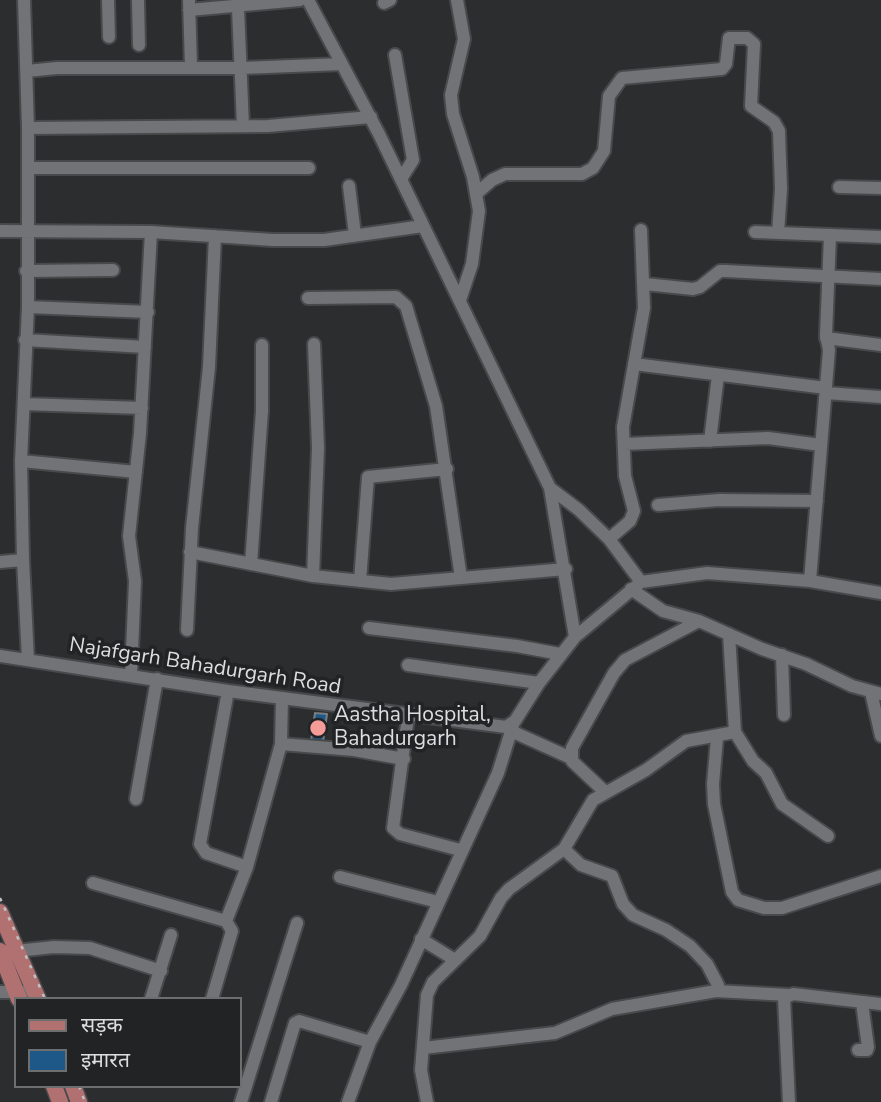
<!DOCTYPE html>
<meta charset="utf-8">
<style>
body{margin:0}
#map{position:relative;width:881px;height:1102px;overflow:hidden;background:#2b2d2f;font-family:"Nunito Sans","Noto Sans Devanagari",sans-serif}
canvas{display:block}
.legend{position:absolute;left:14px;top:997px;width:228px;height:91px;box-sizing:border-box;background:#212325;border:2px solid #6c6e6f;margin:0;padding:9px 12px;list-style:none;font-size:21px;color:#dcdedf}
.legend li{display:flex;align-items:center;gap:14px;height:35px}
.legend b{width:35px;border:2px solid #6c6e6f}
</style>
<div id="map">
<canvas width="881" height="1102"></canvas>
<ul class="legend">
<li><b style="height:9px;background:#b17171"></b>सड़क</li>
<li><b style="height:19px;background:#1d5889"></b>इमारत</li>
</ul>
</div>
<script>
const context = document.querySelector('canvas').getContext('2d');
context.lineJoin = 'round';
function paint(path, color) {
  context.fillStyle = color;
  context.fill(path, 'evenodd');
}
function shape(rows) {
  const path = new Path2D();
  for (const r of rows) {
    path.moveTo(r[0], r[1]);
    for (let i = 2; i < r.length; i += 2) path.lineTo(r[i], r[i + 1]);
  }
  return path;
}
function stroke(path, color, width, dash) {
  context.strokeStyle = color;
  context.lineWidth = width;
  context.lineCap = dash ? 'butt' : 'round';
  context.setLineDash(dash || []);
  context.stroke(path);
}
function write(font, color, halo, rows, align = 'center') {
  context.font = font + ' "Nunito Sans",sans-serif';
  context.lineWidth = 7;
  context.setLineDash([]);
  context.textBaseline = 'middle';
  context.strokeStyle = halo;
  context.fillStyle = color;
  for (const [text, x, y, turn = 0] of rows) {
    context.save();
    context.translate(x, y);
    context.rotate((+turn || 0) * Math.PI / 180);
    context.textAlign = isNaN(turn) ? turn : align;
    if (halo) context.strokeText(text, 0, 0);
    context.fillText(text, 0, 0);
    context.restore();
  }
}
const building = shape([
 [315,713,327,714,323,742,311,741,315,713]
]);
paint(building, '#1d5889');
stroke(building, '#7b7e80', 2);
const minor = shape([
 [108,0,109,37],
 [138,0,139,45],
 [189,0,191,67],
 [308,0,379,134,550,488,575,637],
 [457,0,464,39,451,95,453,114,473,177,479,211,472,264,460,300],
 [384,3,390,0],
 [238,8,243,126],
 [189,10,300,0],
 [395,55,413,160,401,179],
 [27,71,57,68,242,68,342,64],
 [28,128,268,126,371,117],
 [28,168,309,168],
 [349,186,355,235],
 [839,187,881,188],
 [476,194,492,180,505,174,582,174,593,168,604,151,609,96,622,78,722,69,726,64,729,38,747,38,754,44,751,106,774,122,779,131,781,189,778,233],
 [0,231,151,232,273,240,324,240,423,226],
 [755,232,881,237],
 [26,271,113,270],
 [645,284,693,289,700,287,720,271,725,271,881,279],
 [308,298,396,297,406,306,436,406,461,578],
 [28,307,148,312],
 [826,338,881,345],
 [25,340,145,347],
 [634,364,826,388],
 [826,393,881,397],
 [24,404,142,408],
 [710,441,718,375],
 [624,444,768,438,821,445],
 [21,461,136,472],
 [550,488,579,510,609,539,641,582],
 [658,505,719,500,817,501],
 [609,539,630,521,634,511,625,476,623,427,644,308,641,230],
 [190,552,313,576,391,584,566,569],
 [23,560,28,660],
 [0,562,23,560,21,461,28,307,28,128,24,0],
 [251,564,262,411,262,345],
 [313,576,318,448,314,344],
 [360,581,368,477,447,469],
 [810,581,829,350,826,335,830,236],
 [631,589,663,611,699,621,762,649,806,664,852,686,881,694],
 [369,628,517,646,560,654],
 [187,630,192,528,209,367,215,236],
 [782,655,784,715],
 [0,656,228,691,506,727,515,721,539,683,575,637,641,582,707,573,810,581,881,593],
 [408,665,539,683],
 [131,675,135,581,129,536,140,433,151,232],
 [228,691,200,844,206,853,247,867],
 [871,692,881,736],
 [408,717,393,828,400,834,460,850],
 [511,731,571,758],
 [735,732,753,761,766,773,782,804,828,836],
 [717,738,713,784,714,804,732,892,738,900,764,908,782,908,881,876],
 [281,744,354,750,404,759],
 [604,791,572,761,572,748,614,673,625,660,699,621],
 [136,799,157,679],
 [340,877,438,902],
 [93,883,226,921],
 [421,939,455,960],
 [16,951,54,947,90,948,161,971],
 [716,991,788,995],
 [0,992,24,992],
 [151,999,171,935],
 [212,999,232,931,226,921,247,867,281,744,282,698],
 [423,1048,555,1033,612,1009,716,991,718,985,707,964,690,946,666,930,633,915,623,904,612,876,581,865,564,849],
 [858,1050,867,1050,868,1047,862,1003],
 [241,1102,297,923],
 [271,1102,295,1023,299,1021,370,1042],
 [348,1102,370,1042,401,985,498,773,513,725],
 [427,1102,421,1070,427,995,433,982,480,936,501,898,509,889,564,849,593,800,646,770,686,741,735,732,729,634],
 [789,1102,784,998,793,994,881,1004]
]);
const major = shape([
 [0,912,38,999],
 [0,951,19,999],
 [54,1086,60,1102],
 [73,1086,79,1102]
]);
stroke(minor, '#47494b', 16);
stroke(major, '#47494b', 19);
stroke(minor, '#717376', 12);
stroke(major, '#b17171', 16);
stroke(shape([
 [0,898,45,999],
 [79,1086,85,1102]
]), '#bec0c1', 2.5, [3.5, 7]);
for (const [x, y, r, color] of [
 [318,728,9,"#f59b98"]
]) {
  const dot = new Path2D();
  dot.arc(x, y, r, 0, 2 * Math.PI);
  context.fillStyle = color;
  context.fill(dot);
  stroke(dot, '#212325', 2.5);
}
write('21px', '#dcdedf', '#212325', [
 ["Najafgarh Bahadurgarh Road",205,667,9]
]);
write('21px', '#dcdedf', '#212325', [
 ["Aastha Hospital,",334,716],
 ["Bahadurgarh",334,740]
], 'left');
</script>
